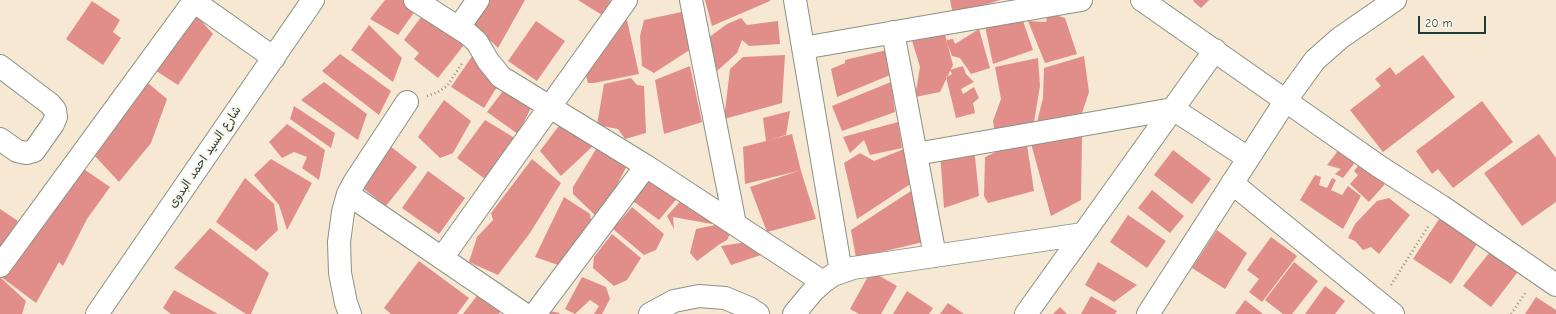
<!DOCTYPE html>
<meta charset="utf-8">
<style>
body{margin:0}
#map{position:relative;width:1556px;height:314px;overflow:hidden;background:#f6e8d3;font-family:"Comic Neue",sans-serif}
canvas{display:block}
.scale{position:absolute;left:1418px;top:16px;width:68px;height:18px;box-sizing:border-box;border:2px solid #1f3d34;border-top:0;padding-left:5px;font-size:12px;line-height:14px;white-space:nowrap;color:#1f3d34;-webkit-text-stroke:3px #fbf7ec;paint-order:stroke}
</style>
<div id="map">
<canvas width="1556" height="314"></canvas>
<div class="scale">20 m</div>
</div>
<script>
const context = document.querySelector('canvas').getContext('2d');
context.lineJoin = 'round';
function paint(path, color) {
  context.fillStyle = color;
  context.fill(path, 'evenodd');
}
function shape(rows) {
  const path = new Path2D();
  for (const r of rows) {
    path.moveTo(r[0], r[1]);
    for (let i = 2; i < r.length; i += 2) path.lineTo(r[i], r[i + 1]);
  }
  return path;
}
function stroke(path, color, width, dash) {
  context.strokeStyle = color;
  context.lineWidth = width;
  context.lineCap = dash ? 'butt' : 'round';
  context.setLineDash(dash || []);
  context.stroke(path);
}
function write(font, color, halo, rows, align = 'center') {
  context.font = font + ' "Comic Neue","Playpen Sans Arabic",sans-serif';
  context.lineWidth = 4;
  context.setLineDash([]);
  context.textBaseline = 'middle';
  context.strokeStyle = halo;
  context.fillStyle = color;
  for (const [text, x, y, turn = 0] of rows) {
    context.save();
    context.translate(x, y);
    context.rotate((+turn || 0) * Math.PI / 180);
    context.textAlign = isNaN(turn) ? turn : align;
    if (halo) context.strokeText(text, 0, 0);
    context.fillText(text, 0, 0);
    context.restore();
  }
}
paint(shape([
 [385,0,423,0,398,35,370,19],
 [488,0,525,0,498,48,472,23],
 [578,0,611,0,602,15],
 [705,0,770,0,770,1,712,26],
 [950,0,1000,0,953,15],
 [1194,0,1209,0,1201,8,1193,1],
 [92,1,120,20,113,32,121,38,103,65,66,39],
 [189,7,213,34,178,85,147,65],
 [686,11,691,49,654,73,642,66,640,36,644,20],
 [424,13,464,45,438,78,414,59,419,53,404,40],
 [1048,13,1065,18,1077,54,1045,63,1028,21,1046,22],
 [741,18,747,25,778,21,780,44,749,46,742,40,737,53,717,71,708,38,727,24],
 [627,20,639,74,594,83,588,83,584,69,593,54,608,46,608,32],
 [536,21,565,41,537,81,508,61],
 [1023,21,1033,50,993,64,985,26],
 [369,25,402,58,393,82,351,50],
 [943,27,953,65,940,92,915,97,920,67,910,34],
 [979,29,990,68,971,74,960,58,952,56,946,40,953,39,955,44],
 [477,49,503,84,495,90,484,108,451,87],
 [887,50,895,73,837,97,831,69,845,63,845,60],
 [340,54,391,91,379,115,322,71],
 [785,55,782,103,724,119,730,69,743,57],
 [1423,55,1455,97,1383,152,1350,110,1381,86,1375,79,1390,67,1396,75],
 [1084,56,1089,92,1081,116,1036,126,1043,98,1044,68],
 [1038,58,1040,86,1034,122,995,134,993,121,1001,99,995,67],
 [690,66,702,122,664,134,655,80],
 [963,66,966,74,974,82,961,89,963,94,974,87,979,98,973,103,975,113,956,118,946,77,952,74,950,70],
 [136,73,167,99,151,143,119,182,83,143],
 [631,78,637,85,644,86,646,133,625,139,618,129,597,125,604,84],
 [324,82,367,114,358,140,301,100],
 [891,82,895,112,842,131,832,106],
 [506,87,534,102,518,134,487,112],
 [444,100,471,121,453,153,440,158,418,137],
 [1482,101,1513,142,1453,188,1438,169,1432,174,1416,151],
 [294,106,335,133,331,148,290,119],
 [790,111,786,135,769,140,792,134,801,171,816,219,767,232,750,187,798,171,745,184,743,147,766,141,763,118],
 [564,119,595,144,561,176,540,151],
 [485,120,518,140,485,179,457,158],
 [898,122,902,148,870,155,864,140,850,153,843,137],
 [287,124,325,150,319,180,302,168,307,157,294,152,282,158,269,142],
 [1539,134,1556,158,1556,202,1522,226,1484,173],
 [1082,136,1081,200,1051,216,1030,140],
 [1026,138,1034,191,988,203,984,196,985,157],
 [601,141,629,162,599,219,573,194,573,187],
 [1344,143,1360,156,1343,178,1335,174,1341,169,1327,165],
 [390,146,417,167,386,206,359,185],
 [909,147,915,181,857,219,844,163,860,153,874,161],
 [974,147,979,196,944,208,940,153],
 [1173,150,1211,179,1192,204,1154,175],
 [271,159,312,183,287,230,279,205,254,175],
 [532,159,561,183,530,233,498,275,469,262,477,237,493,220,491,213],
 [1363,160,1376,177,1385,184,1369,202,1350,184,1358,175,1354,171],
 [659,162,690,183,659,220,633,201],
 [75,163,110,187,87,219,63,266,59,262,36,303,0,276],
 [428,171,465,198,439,234,402,208],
 [1315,175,1321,177,1319,185,1327,188,1332,178,1336,180,1331,190,1342,195,1348,186,1361,196,1343,229,1300,200],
 [245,178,274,204,278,230,256,251,216,222],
 [694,186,712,202,712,224,673,217,674,229,667,216],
 [914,189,923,242,856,258,851,230],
 [1152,190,1184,216,1170,233,1138,208],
 [564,197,590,214,591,220,564,267,535,257],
 [1389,198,1410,215,1379,254,1371,247,1363,250,1355,241,1348,238,1355,224,1377,201],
 [632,207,664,234,656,250,644,255,613,229],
 [0,209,18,221,0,248],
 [1128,215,1166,241,1147,268,1110,242],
 [1441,216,1479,241,1451,284,1413,259],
 [725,223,732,230,727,240,720,244,697,261,690,253,696,229],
 [210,228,269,273,251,314,246,314,174,268],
 [1217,230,1247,253,1225,289,1192,268],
 [612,234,641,258,627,280,614,286,593,268,594,257],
 [1271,237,1297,256,1262,302,1249,292,1259,279,1247,270],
 [753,241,770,252,731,265,721,246],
 [1493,248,1520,269,1491,307,1463,286],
 [419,261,469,298,457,314,391,314,384,308],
 [1098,262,1137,285,1114,302,1085,285],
 [1294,262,1318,281,1292,314,1283,314,1265,300],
 [871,271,897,286,881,314,859,314,850,309],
 [0,277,26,301,22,314,0,314],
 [582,277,606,287,610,299,602,314,594,314,599,306,590,300,575,314,565,309],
 [1325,286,1345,301,1335,314,1305,314],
 [174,290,218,314,171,314,163,308],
 [907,291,933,308,929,314,893,314],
 [479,293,503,304,499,314,463,314],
 [1091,296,1117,311,1115,314,1081,314],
 [1536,297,1556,310,1556,314,1525,314],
 [1245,300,1263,314,1235,314],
 [948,303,964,314,940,314],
 [1060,307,1067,314,1053,314],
 [545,310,560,313,559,314,542,314]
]), '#e18e8b');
const minor = shape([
 [192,0,274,58],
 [415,0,468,34,477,42,488,61,501,77,646,166,823,282],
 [691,0,735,224],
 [795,0,841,272],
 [1142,0,1380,167,1441,206,1556,285],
 [459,27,478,0],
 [893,32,935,256],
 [803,48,1081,0],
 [0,66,50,104,55,110,56,117,53,124,34,151,26,153,17,151,0,139],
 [916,154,1173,109,1248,158],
 [1232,183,1393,314],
 [348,194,524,314],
 [442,258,626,0],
 [0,266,194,1],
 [97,314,313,0],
 [350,314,346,303,340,273,339,242,343,212,348,194,355,181,407,102],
 [535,314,646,166],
 [650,314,674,301,699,296,725,298,749,308,758,314],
 [794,314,813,291,823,282,833,275,853,268,1083,234],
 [1026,314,1215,50],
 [1148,314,1286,100,1315,60,1340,38,1395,0]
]);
stroke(minor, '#8a9284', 24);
stroke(shape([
 [427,96,438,92,447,86,463,62],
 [1391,285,1429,225],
 [1511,314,1526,292]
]), '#8a9284', 2.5, [1, 3]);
stroke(minor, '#fff', 22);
write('12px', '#1f3d34', '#fbf7ec', [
 ["شارع السيد احمد البدوى",205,157,-56]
]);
</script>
